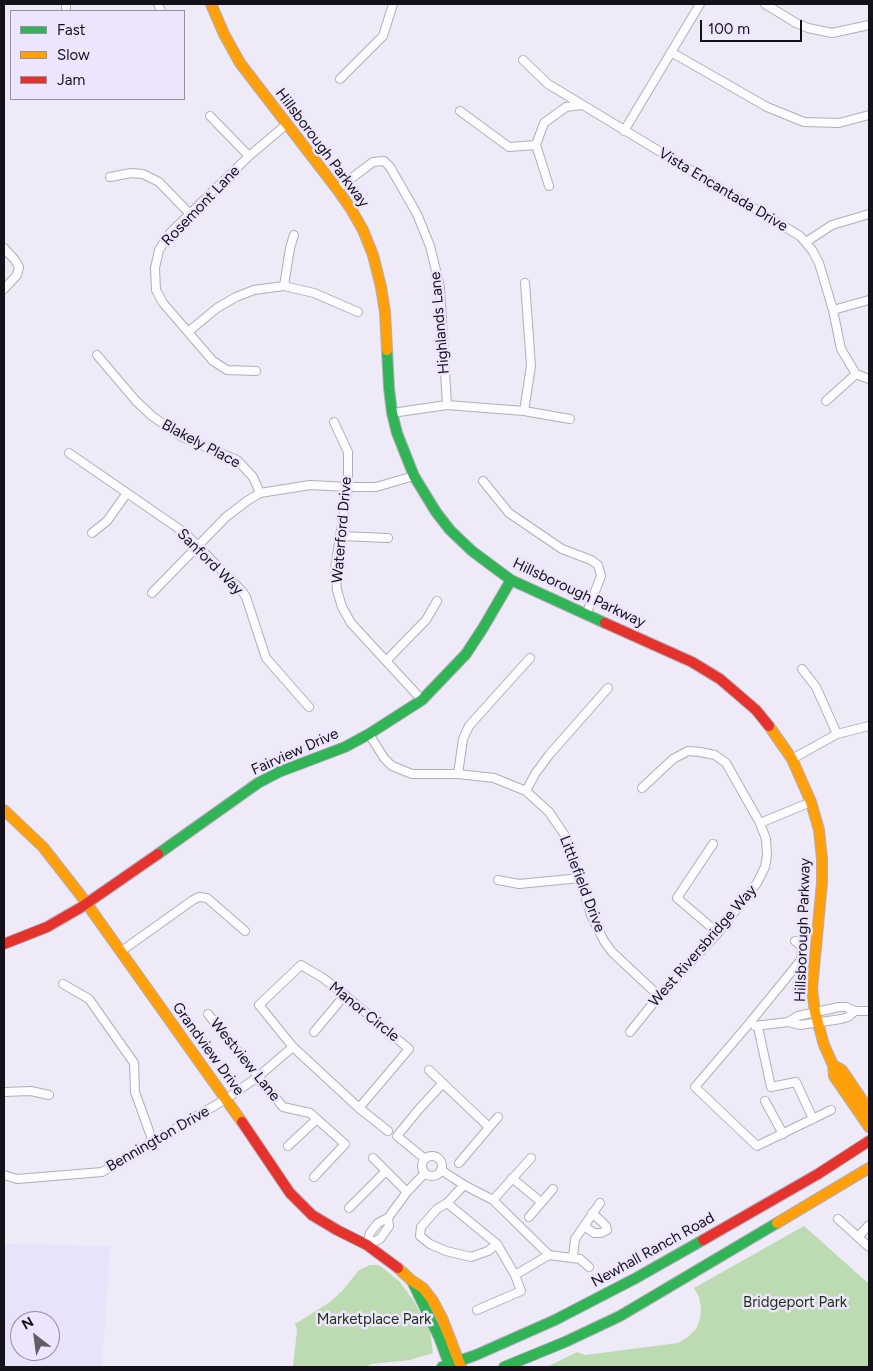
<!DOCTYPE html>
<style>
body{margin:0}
#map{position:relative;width:873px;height:1371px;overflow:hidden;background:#eeeaf7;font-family:Figtree,sans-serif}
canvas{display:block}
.frame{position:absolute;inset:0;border:5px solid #14111a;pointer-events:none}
.legend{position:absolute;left:10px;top:10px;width:175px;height:90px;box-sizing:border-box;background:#ece5fc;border:1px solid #9690a2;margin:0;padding:6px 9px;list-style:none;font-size:15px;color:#14111a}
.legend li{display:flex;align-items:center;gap:10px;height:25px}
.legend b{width:25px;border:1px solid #9690a2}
.north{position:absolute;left:10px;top:1311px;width:50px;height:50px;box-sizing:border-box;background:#ece5fc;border:1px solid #9690a2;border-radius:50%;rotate:330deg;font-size:14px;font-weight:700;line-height:20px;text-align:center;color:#14111a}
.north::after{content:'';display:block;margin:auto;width:18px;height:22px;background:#605d67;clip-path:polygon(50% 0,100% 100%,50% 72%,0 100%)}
.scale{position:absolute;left:700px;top:20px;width:102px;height:22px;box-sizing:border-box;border:2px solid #14111a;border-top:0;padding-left:6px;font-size:15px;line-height:18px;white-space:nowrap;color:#14111a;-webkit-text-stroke:4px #ece5fc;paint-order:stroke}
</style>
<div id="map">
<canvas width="873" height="1371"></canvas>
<div class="frame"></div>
<ul class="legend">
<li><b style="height:6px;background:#30b455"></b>Fast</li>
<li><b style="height:6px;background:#ff9f0a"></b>Slow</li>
<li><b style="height:6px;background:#e5322d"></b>Jam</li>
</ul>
<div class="north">N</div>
<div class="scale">100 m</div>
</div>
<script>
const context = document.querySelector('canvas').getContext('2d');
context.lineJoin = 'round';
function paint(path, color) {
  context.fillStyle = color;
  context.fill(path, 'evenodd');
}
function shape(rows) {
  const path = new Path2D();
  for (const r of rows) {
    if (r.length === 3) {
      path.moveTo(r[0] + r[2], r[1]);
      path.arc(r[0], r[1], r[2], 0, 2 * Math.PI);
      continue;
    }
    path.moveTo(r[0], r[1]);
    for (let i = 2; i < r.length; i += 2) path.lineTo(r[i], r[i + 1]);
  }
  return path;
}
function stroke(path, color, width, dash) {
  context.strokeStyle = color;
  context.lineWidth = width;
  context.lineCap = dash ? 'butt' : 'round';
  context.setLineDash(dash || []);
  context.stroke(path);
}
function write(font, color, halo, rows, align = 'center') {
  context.font = font + ' Figtree,sans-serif';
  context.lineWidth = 5;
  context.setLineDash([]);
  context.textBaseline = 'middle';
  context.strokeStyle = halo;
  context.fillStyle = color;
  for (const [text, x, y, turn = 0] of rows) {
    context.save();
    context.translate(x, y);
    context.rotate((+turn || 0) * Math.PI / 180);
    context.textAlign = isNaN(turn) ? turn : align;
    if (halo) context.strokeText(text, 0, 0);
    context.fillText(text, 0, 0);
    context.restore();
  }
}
paint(shape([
 [4,1244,110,1246,102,1367,4,1367],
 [20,1321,50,1321,50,1351,20,1351]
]), '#e9e2fb');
paint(shape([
 [804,1226,869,1284,869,1367,547,1367,577,1352,585,1355,678,1343,688,1337,696,1329,700,1319,701,1308,699,1297,694,1288],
 [370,1265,379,1265,399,1281,414,1301,430,1332,433,1353,410,1360,372,1364,365,1367,293,1367,297,1330,295,1324,330,1302,342,1291,359,1270]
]), '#bddbb2');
const street = shape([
 [66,4,66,11],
 [158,4,161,11],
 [765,4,796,23,808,28,832,33,869,25],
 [671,52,767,107,804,122,839,123,869,115],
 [523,60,548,84,800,236,812,250,819,263,833,310,841,349,856,374],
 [340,79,383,36,393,4],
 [460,111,509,147,536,145],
 [210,116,249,156],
 [624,131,700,4],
 [110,177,131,173,143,174,159,182,190,214],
 [549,186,536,145,544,123,566,107,582,105],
 [337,189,373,162,384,161,390,167,417,214,430,246,440,287,447,405],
 [806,242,832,225,869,214],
 [4,248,15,260,19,267,17,275,4,289],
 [284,286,290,248,294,235],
 [833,310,869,300],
 [188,332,217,308,236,297,254,290,284,286,314,293,358,312],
 [97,355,136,401,152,416,182,437,237,460,253,477,260,493],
 [256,371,227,370,213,361,163,303,156,290,155,268,159,250,170,233,249,156,287,124],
 [856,374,869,379],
 [826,401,856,374],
 [524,411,531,366,525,283],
 [392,413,447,405,524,411,570,419],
 [334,422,348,452,348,487,335,568,337,590,342,607,351,623,422,700],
 [69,453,185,533,242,591,246,597,266,658,309,707],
 [483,481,509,513,562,549,591,560,598,565,601,576,586,615],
 [92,533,107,521,127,493],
 [341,536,388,538],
 [152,593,226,517,247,501,260,493,310,485,348,487,376,487,414,476],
 [386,661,426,620,437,601],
 [802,669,816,687,837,734],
 [369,734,384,758,392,766,412,774,458,774,494,778,526,791,549,812,564,834,580,878,591,915,604,941,612,952,659,996],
 [792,759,837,734,869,726],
 [458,774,463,739,469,726,530,658],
 [526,791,535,774,549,755,608,688],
 [760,823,811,802],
 [713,844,677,898,718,933],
 [498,880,519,884,580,878],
 [795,941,802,947,801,960,748,1025,695,1087,757,1146,831,1110],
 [120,952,193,900,199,897,207,898,245,931],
 [63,984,89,999,134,1063,135,1092,153,1142],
 [208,1014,283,1107,310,1113,345,1144,314,1177],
 [788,1022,800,1025,841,1019,848,1017,855,1011],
 [755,1026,788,1022,798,1016,839,1007,846,1007,855,1011,869,1011],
 [758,1027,771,1087,796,1082,813,1119],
 [314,1032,345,995],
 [630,1032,659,996,718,933,757,883,765,867,767,855,766,839,760,823,726,763,715,755,700,752,688,751,673,759,642,788],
 [429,1070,489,1127],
 [4,1092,31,1091,49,1095],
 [765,1101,783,1134],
 [359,1108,409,1049,345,995,323,978,301,965,259,1005,293,1047,359,1108,388,1131],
 [288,1146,317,1119],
 [432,1166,10],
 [373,1158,407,1192],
 [425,1159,397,1136,419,1109,443,1083],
 [459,1163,498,1117],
 [441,1170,464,1185,493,1200,549,1255,580,1259,589,1267],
 [4,1175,17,1179,102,1172,226,1099,259,1076,281,1057,293,1047],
 [512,1178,541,1202],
 [464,1185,447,1203,437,1209,421,1227,420,1236,430,1244,446,1251,471,1257,488,1251,497,1244],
 [493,1200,531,1158],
 [447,1203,497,1244,515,1275,521,1291,477,1310],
 [349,1208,386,1171],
 [529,1217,553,1189],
 [838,1219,869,1247],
 [584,1226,594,1233,601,1233,607,1230,606,1226,601,1221,592,1213],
 [858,1237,869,1225],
 [367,1245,370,1233,378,1223,388,1218,407,1192,425,1173],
 [367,1245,380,1239,389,1226,388,1218],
 [573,1257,575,1239,600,1203],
 [515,1275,549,1255]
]);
const fast = shape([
 [387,350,389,388,392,413,397,433,414,476,436,512,450,530,472,551,511,580,605,623],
 [158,854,258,783,279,772,345,747,369,734,422,700,466,654,483,628,511,580],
 [412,1281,439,1337,450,1367],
 [442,1367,476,1355,555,1320,636,1278,703,1240],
 [504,1367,565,1342,620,1316,777,1223]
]);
const slow = shape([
 [211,4,224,34,240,63,337,189,351,209,363,230,373,255,381,287,385,312,387,350],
 [769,726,792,759,811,802,819,830,822,859,822,883,812,989,815,1012,824,1045,833,1065,834,1076,869,1127],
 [4,810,43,847,82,897,242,1122],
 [833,1065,842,1070,869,1110],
 [777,1223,869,1168],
 [398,1268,411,1280,423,1288,433,1301,442,1318,461,1367]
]);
const jam = shape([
 [605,623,692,662,720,679,756,710,769,726],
 [4,944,47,927,80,908,158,854],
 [242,1122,290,1193,312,1215,337,1230,367,1245,398,1268],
 [703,1240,818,1174,869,1141]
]);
stroke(street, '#b1aeb8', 10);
stroke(fast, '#b1aeb8', 12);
stroke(slow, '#b1aeb8', 12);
stroke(jam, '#b1aeb8', 12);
stroke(street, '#fcfcfe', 8);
stroke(fast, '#30b455', 10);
stroke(slow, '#ff9f0a', 10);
stroke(jam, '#e5322d', 10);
write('15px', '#14111a', '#ece5fc', [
 ["Hillsborough Parkway",322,148,53],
 ["Vista Encantada Drive",723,190,31],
 ["Rosemont Lane",201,206,-46],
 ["Highlands Lane",440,323,-95],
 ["Blakely Place",201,444,28],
 ["Waterford Drive",342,530,-85],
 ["Sanford Way",210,562,45],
 ["Hillsborough Parkway",579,593,25],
 ["Fairview Drive",295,752,-24],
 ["Littlefield Drive",582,884,69],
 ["Hillsborough Parkway",803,930,-88],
 ["West Riversbridge Way",703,946,-49],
 ["Manor Circle",364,1012,39],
 ["Grandview Drive",208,1049,54],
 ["Westview Lane",245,1060,51],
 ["Bennington Drive",158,1139,-30],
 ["Newhall Ranch Road",653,1250,-29]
]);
write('15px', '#1c320f', '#ece5fc', [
 ["Bridgeport Park",795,1303],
 ["Marketplace Park",374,1320]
]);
</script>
